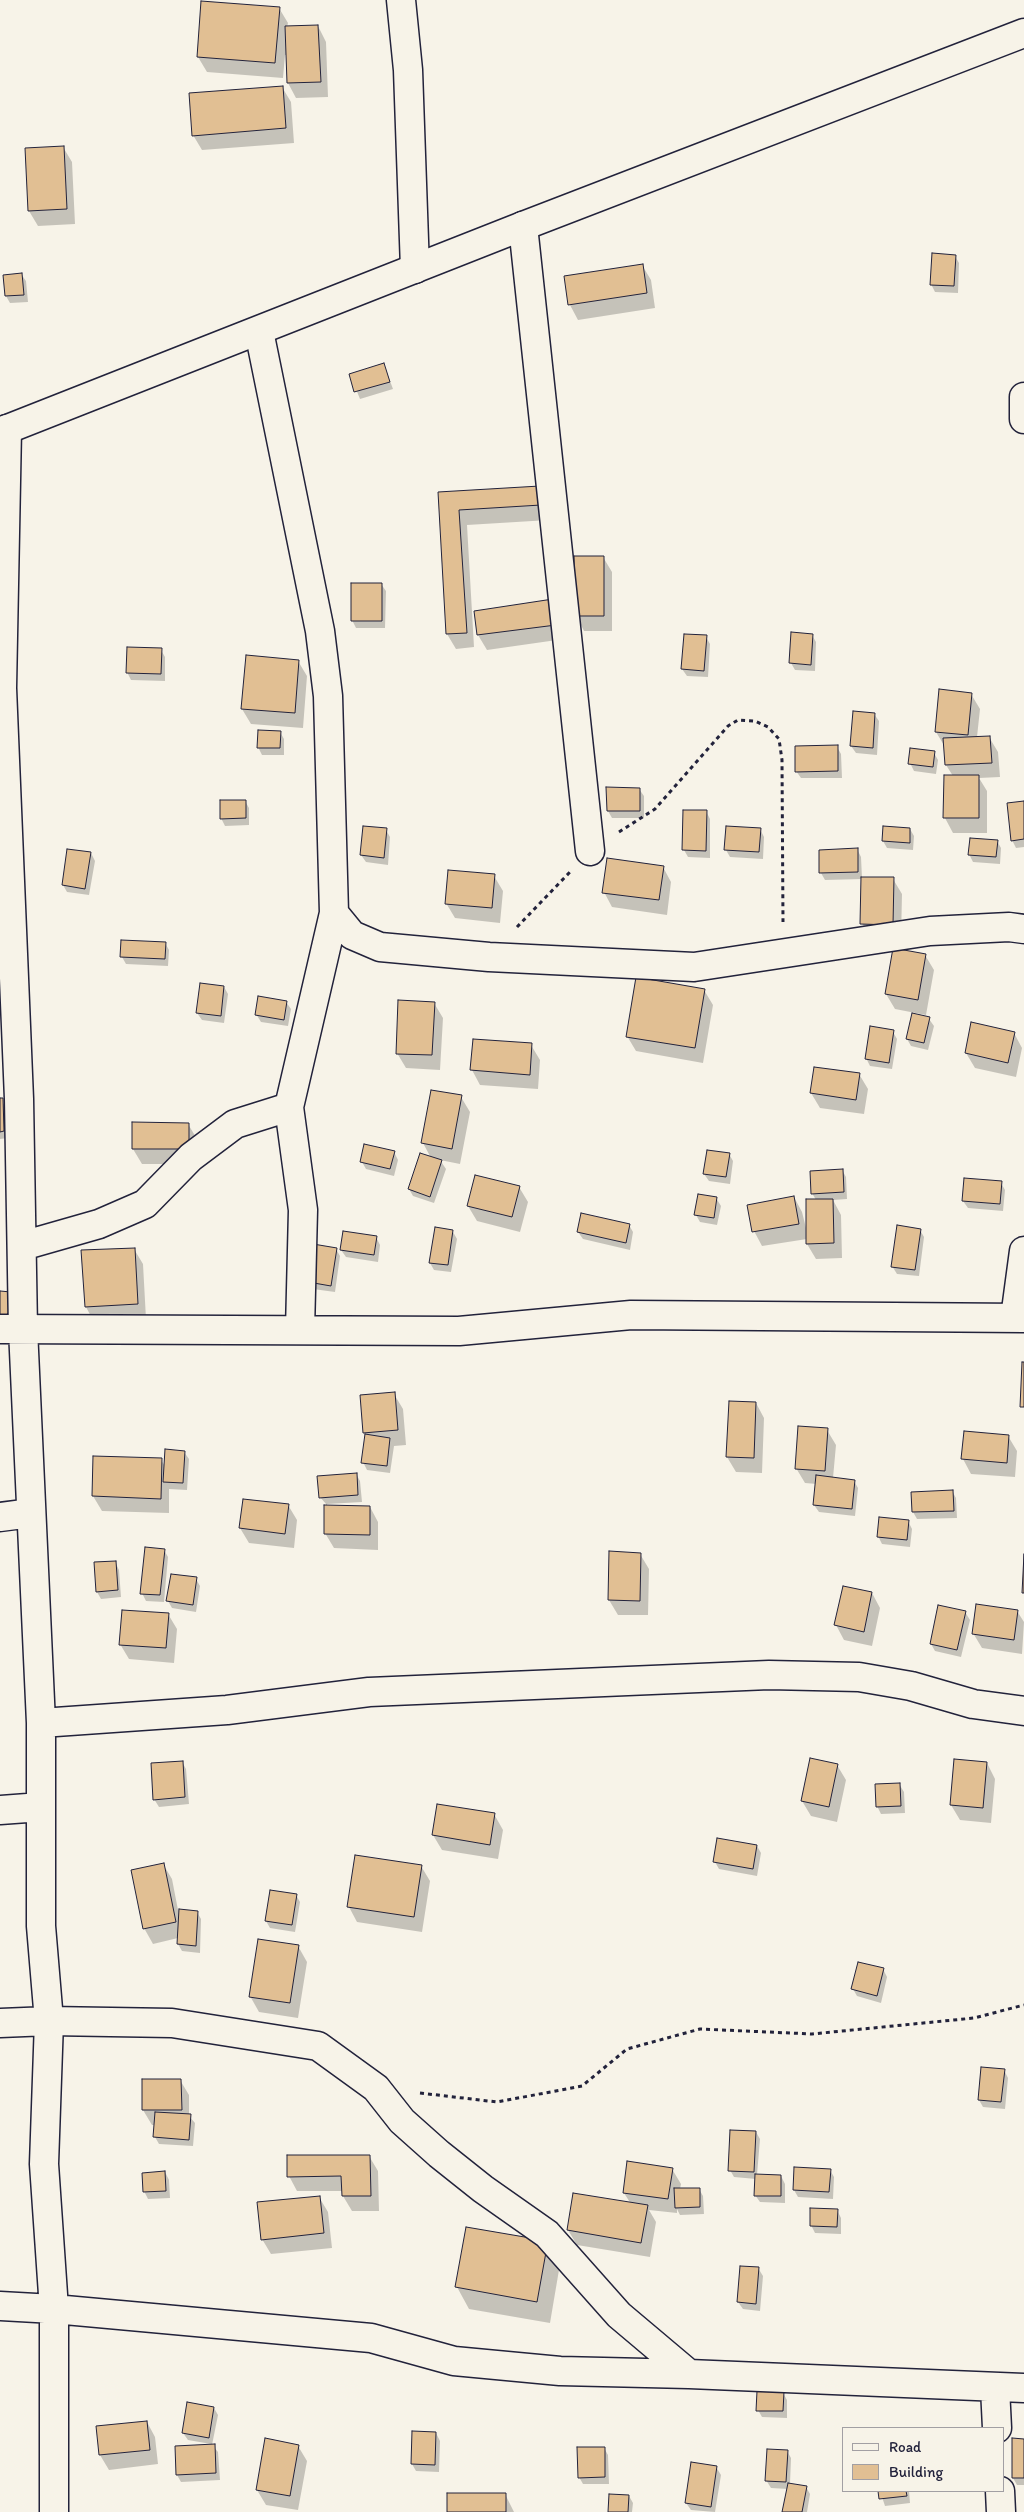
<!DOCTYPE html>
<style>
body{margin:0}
#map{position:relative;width:1024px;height:2512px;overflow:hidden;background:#f7f3e8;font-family:Itim,sans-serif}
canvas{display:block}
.legend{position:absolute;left:842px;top:2427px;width:162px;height:65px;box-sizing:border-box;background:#f7f3e8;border:1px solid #a29fa3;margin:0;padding:6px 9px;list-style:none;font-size:15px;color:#22223b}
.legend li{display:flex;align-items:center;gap:10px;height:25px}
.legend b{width:25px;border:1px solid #a29fa3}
</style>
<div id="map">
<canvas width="1024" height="2512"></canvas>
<ul class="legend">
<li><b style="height:6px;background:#f7f3e8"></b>Road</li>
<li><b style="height:14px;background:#e1bf93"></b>Building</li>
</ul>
</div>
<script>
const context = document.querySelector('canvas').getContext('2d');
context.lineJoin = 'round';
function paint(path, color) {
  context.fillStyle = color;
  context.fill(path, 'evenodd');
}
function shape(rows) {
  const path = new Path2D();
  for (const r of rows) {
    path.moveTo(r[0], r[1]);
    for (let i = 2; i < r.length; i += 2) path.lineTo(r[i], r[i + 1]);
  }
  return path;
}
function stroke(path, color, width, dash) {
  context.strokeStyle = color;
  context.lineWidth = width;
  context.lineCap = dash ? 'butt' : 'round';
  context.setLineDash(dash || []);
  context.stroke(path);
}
paint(shape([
 [279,8,288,23,287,27,318,26,326,42,328,97,296,98,288,83,287,55,285,55,283,78,207,72,198,57],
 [282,87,291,102,294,143,202,150,193,135],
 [63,147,72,162,75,224,38,226,29,211],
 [955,256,959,263,958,293,935,292,931,284],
 [642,265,651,280,655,308,578,320,570,305],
 [21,274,26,281,28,302,10,303,6,296],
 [384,365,393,389,360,399,350,374],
 [540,488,549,520,467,525,474,647,456,649,447,634,439,493],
 [603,557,612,572,612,631,584,631,576,615],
 [381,584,386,591,385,628,356,628,352,620],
 [552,601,564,639,487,650,478,635],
 [812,635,816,642,815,671,795,670,791,663],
 [706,637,710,644,708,677,687,676,682,669],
 [161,650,165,657,165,681,131,680,127,672],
 [298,661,307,676,303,728,251,724,242,709],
 [971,694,980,709,977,737,989,737,998,752,1000,777,979,778,987,791,987,833,953,833,945,818,953,776,946,765,945,747,936,732],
 [874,714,879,721,877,755,856,753,851,746],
 [280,732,284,739,284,755,262,755,258,747],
 [837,747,841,754,842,778,801,778,796,771],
 [934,753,938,760,936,774,914,771,910,763],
 [639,789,644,796,644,818,612,818,608,811],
 [245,801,249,808,249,825,225,826,221,818],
 [1024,802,1024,847,1016,848,1012,840],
 [706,811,710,819,710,858,688,857,684,850],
 [760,829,764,837,763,859,730,857,726,850],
 [910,829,914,836,913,850,887,848,883,841],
 [386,830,390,837,388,865,366,862,361,855],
 [997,841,1001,848,1000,864,973,862,969,854],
 [857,849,861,857,862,878,893,879,902,894,901,939,870,938,862,923,862,879,825,880,821,873],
 [91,853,95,861,89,895,67,892,63,885],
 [663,867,671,882,667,915,612,907,604,892],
 [494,876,503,891,500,923,455,918,446,903],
 [165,943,169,950,168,966,126,964,122,957],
 [925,955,934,970,926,1015,895,1009,886,994],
 [224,987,228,994,224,1023,202,1020,197,1013],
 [704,990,713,1005,703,1063,636,1051,627,1036],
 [286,1002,291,1009,288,1026,261,1022,256,1014],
 [434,1003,443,1018,440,1070,406,1068,397,1053],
 [929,1019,934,1026,928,1050,911,1046,907,1039],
 [893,1032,897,1039,892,1069,870,1066,866,1058],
 [1014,1033,1022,1048,1016,1077,975,1068,966,1053],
 [531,1045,540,1060,538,1089,480,1085,472,1070],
 [859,1074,868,1089,864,1114,820,1108,811,1093],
 [461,1097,470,1112,460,1164,440,1160,446,1169,434,1203,413,1196,409,1189,431,1158,423,1143],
 [0,1100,6,1107,8,1138,0,1139],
 [188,1124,197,1139,197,1164,142,1164,133,1149],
 [708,1151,729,1154,733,1161,730,1184,709,1181,704,1174],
 [394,1152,398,1160,394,1176,366,1169,362,1162],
 [842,1170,846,1177,847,1199,833,1200,841,1215,842,1258,816,1259,807,1244,807,1239,762,1246,754,1231,794,1197,802,1212,807,1232,816,1200,812,1193],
 [1001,1183,1005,1190,1003,1211,968,1208,963,1201],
 [519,1187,528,1202,520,1232,477,1221,468,1206],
 [716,1198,721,1206,717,1225,700,1222,696,1215],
 [629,1225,633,1232,630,1250,583,1239,578,1232],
 [920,1230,924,1237,919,1276,897,1274,892,1266],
 [453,1232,457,1239,451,1272,434,1270,430,1263],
 [376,1237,380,1245,378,1262,346,1257,341,1250],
 [134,1249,143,1264,146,1319,94,1322,86,1307],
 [336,1249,340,1256,335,1292,313,1289,309,1282],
 [394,1394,403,1409,406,1445,394,1446,390,1473,367,1470,363,1462,366,1436,364,1433],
 [756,1403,764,1418,762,1473,736,1472,727,1457],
 [827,1430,836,1445,833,1478,854,1481,858,1488,855,1516,819,1512,814,1505,817,1484,805,1483,796,1468],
 [1008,1436,1017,1451,1015,1477,971,1474,963,1459],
 [184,1452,189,1459,187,1490,169,1489,169,1513,102,1511,93,1496,94,1457,161,1460,165,1466],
 [356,1474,360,1481,362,1502,327,1504,327,1506,370,1507,378,1522,378,1550,334,1548,325,1533,326,1504,320,1497],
 [952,1491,956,1498,957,1518,917,1519,913,1512,912,1493],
 [288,1505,297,1520,294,1548,249,1543,240,1528],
 [908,1521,912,1529,910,1547,882,1544,878,1536],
 [164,1550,168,1557,164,1602,146,1601,142,1593],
 [640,1554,649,1569,648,1615,618,1615,609,1600],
 [115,1562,119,1570,121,1597,101,1599,97,1592],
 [196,1579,200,1586,196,1612,172,1608,168,1601],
 [872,1593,880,1608,872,1646,844,1640,836,1625],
 [1017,1611,1024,1622,1022,1654,982,1648,973,1633],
 [965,1612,970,1620,961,1657,935,1651,931,1644],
 [168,1614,177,1629,174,1663,129,1659,120,1644],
 [182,1762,186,1769,189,1804,159,1807,154,1799],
 [987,1763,995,1779,991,1823,960,1820,951,1805],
 [837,1765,846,1780,837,1822,811,1816,802,1801],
 [899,1784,904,1792,905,1813,881,1814,877,1806],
 [494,1814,503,1830,498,1859,442,1850,433,1835],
 [757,1846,761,1853,757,1876,719,1869,715,1862],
 [163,1864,172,1879,178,1910,197,1912,201,1919,200,1953,182,1951,178,1944,178,1938,153,1944,144,1928],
 [421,1866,430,1881,422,1932,357,1922,349,1907],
 [271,1891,296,1895,300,1902,295,1932,270,1928,266,1921],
 [298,1946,307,1962,298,2018,259,2012,250,1996],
 [883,1969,887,1977,881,2003,857,1996,853,1989],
 [1004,2070,1008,2078,1005,2109,983,2107,979,2100],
 [180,2080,189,2095,189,2116,195,2123,193,2146,159,2144,155,2137,156,2125,152,2125,143,2110],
 [756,2132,760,2139,757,2175,781,2176,785,2184,785,2203,760,2202,755,2195,756,2179,734,2177,730,2170],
 [369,2156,378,2171,379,2211,352,2211,343,2196,343,2191,297,2191,289,2176],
 [672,2169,681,2184,680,2189,699,2189,703,2196,704,2214,680,2215,677,2209,677,2213,649,2210,656,2222,650,2257,577,2245,568,2230,631,2204,624,2193],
 [830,2170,834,2177,833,2199,798,2197,794,2190],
 [165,2172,169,2180,170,2198,148,2199,144,2191],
 [319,2197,328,2212,332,2248,271,2254,262,2239],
 [837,2210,841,2218,841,2234,815,2233,811,2225],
 [547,2242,560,2264,550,2323,469,2309,457,2287],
 [758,2268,763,2276,760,2311,743,2309,738,2302],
 [783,2393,787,2400,787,2418,762,2417,758,2410],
 [214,2408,218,2415,212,2445,218,2452,220,2480,181,2482,177,2475,211,2444,188,2440,183,2433],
 [147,2422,155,2437,158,2464,109,2470,100,2455],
 [436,2433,440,2441,439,2472,416,2471,412,2464],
 [1024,2440,1024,2485,1017,2485,1013,2478],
 [298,2446,307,2461,298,2510,266,2505,257,2490],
 [604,2448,608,2455,609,2484,583,2484,579,2477],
 [787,2451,791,2458,790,2484,806,2487,810,2494,807,2512,784,2512,788,2489,771,2488,766,2480],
 [716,2467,721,2475,715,2512,691,2510,686,2503],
 [880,2491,909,2491,910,2503,885,2506],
 [505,2494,514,2512,448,2512],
 [629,2496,633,2503,632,2512,609,2512]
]), '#0003');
const building = shape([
 [201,1,280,7,275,63,197,57,201,1],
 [318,25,321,82,287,83,285,26,318,25],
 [283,86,286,128,192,136,189,93,283,86],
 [64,146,67,209,28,211,25,148,64,146],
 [932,253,956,255,954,286,930,285,932,253],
 [643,264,647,293,568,305,564,276,643,264],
 [22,273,24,295,5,296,3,275,22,273],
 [384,363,390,382,354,392,349,374,384,363],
 [540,486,541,505,459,510,467,633,446,634,438,492,540,486],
 [574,556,604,556,604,616,574,616,574,556],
 [351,583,382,583,382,621,351,621,351,583],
 [553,599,556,625,477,635,474,611,553,599],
 [791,632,813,634,811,665,789,663,791,632],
 [684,634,707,635,704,671,681,669,684,634],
 [127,647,162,648,161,674,126,673,127,647],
 [246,655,299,660,295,713,241,709,246,655],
 [939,689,972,693,968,735,935,732,939,689],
 [853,711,875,713,873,748,850,746,853,711],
 [258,730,281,731,280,748,257,748,258,730],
 [990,736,992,763,945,765,943,738,990,736],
 [838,745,838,771,795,772,795,746,838,745],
 [910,748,935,751,933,767,908,764,910,748],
 [944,775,979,775,979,818,943,818,944,775],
 [606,787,640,788,640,811,607,811,606,787],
 [220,800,246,800,246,818,220,819,220,800],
 [1024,801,1024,839,1011,841,1007,803,1024,801],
 [683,810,707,810,706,851,682,850,683,810],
 [363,826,387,828,384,858,360,855,363,826],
 [726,826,761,828,759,852,724,850,726,826],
 [883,826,910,828,910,843,882,841,883,826],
 [970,838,998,840,996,857,968,855,970,838],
 [858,848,858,872,819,873,819,850,858,848],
 [67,849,91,852,85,889,62,885,67,849],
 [607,858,664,866,659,900,602,893,607,858],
 [448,870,495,874,492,908,445,904,448,870],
 [861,877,894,877,893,925,860,924,861,877],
 [121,940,166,942,165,959,120,957,121,940],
 [893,948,926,954,918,1000,885,994,893,948],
 [636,977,705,989,695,1048,626,1037,636,977],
 [200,983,224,986,221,1016,196,1013,200,983],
 [258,996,287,1001,284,1020,255,1015,258,996],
 [398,1000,435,1002,432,1055,396,1054,398,1000],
 [912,1013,930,1017,924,1043,906,1039,912,1013],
 [971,1022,1015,1032,1008,1063,965,1053,971,1022],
 [870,1026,894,1030,889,1063,865,1059,870,1026],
 [473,1039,532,1043,530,1075,470,1070,473,1039],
 [814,1067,860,1073,856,1100,810,1093,814,1067],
 [431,1090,462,1095,452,1149,421,1143,431,1090],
 [0,1098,3,1098,4,1131,0,1132,0,1098],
 [132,1122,189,1123,189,1149,132,1149,132,1122],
 [364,1144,395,1151,390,1169,360,1162,364,1144],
 [707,1150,730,1153,726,1177,703,1174,707,1150],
 [420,1153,442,1160,430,1197,408,1189,420,1153],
 [843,1169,844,1192,811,1194,810,1171,843,1169],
 [475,1175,520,1186,512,1217,467,1206,475,1175],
 [964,1178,1002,1181,1000,1204,962,1201,964,1178],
 [698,1194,717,1197,714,1218,694,1215,698,1194],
 [794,1196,799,1224,752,1232,747,1205,794,1196],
 [806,1199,833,1199,834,1243,806,1244,806,1199],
 [581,1213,630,1224,626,1243,577,1232,581,1213],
 [897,1225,921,1229,915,1270,891,1267,897,1225],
 [435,1227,453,1230,448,1265,429,1263,435,1227],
 [343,1231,377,1236,374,1255,340,1250,343,1231],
 [313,1244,337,1248,331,1286,308,1282,313,1244],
 [135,1248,138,1304,85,1307,81,1250,135,1248],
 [0,1291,11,1292,9,1317,0,1316,0,1291],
 [1022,1362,1024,1362,1024,1407,1020,1407,1022,1362],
 [395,1392,398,1430,363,1433,360,1395,395,1392],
 [729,1401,756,1402,754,1458,726,1457,729,1401],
 [798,1426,828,1428,825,1471,795,1469,798,1426],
 [964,1431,1009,1435,1007,1463,961,1459,964,1431],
 [365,1434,390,1438,387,1466,361,1463,365,1434],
 [165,1449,185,1451,183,1483,163,1482,165,1449],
 [93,1456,162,1458,161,1499,92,1496,93,1456],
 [357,1473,358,1495,319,1498,317,1476,357,1473],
 [816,1475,855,1480,852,1509,813,1505,816,1475],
 [953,1490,954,1511,912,1512,911,1492,953,1490],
 [243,1499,289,1504,285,1534,239,1528,243,1499],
 [324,1505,370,1506,370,1535,324,1534,324,1505],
 [879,1517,909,1520,907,1540,877,1537,879,1517],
 [145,1547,165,1549,160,1595,140,1594,145,1547],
 [609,1551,641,1553,640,1601,608,1600,609,1551],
 [1024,1554,1024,1593,1022,1593,1024,1554],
 [116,1561,118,1590,96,1592,94,1562,116,1561],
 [171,1574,197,1577,193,1605,166,1601,171,1574],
 [843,1586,872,1592,864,1632,834,1625,843,1586],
 [976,1604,1018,1610,1014,1640,972,1634,976,1604],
 [938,1605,966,1611,957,1650,930,1644,938,1605],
 [122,1610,169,1613,166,1648,119,1645,122,1610],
 [810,1758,838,1764,829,1807,801,1801,810,1758],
 [954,1759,987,1762,983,1808,950,1805,954,1759],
 [183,1761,185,1797,153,1800,151,1763,183,1761],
 [900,1783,901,1806,876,1807,875,1784,900,1783],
 [437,1804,495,1813,490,1845,432,1835,437,1804],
 [717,1838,757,1845,753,1869,713,1862,717,1838],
 [355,1855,422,1865,414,1917,347,1907,355,1855],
 [164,1863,176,1922,143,1929,131,1870,164,1863],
 [270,1890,297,1894,292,1925,265,1921,270,1890],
 [179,1909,198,1911,196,1946,177,1944,179,1909],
 [258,1939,299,1945,290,2003,249,1997,258,1939],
 [858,1962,884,1968,877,1996,851,1989,858,1962],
 [981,2067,1005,2069,1001,2102,978,2100,981,2067],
 [142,2079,181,2079,182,2110,142,2110,142,2079],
 [155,2112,191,2114,189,2140,153,2137,155,2112],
 [730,2130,756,2131,754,2172,728,2171,730,2130],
 [287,2155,370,2155,371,2196,342,2196,341,2176,287,2177,287,2155],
 [627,2161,673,2168,668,2199,623,2193,627,2161],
 [794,2167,831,2169,829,2192,793,2190,794,2167],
 [165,2171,166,2191,143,2192,142,2173,165,2171],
 [755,2174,781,2175,781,2196,754,2196,755,2174],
 [674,2188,700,2188,700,2207,675,2208,674,2188],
 [573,2193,648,2205,641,2243,567,2230,573,2193],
 [320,2196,324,2233,261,2240,257,2202,320,2196],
 [810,2208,838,2209,837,2227,810,2226,810,2208],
 [466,2227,548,2241,537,2302,455,2287,466,2227],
 [740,2266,759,2267,756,2304,737,2302,740,2266],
 [757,2391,784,2392,783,2411,756,2411,757,2391],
 [187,2402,214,2407,209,2438,182,2433,187,2402],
 [147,2421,150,2450,99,2455,96,2426,147,2421],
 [412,2431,436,2432,435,2465,411,2464,412,2431],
 [265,2438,299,2445,290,2496,256,2490,265,2438],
 [1012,2438,1024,2439,1024,2478,1012,2478,1012,2438],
 [215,2444,216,2473,176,2475,175,2446,215,2444],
 [577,2447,605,2447,605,2477,578,2478,577,2447],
 [767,2449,788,2450,786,2482,765,2481,767,2449],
 [691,2462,717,2466,711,2507,685,2503,691,2462],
 [788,2483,807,2486,802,2512,782,2512,788,2483],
 [878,2491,906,2491,907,2496,879,2499,878,2491],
 [447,2493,506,2493,506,2512,447,2512,447,2493],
 [609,2494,629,2495,628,2512,608,2512,609,2494]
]);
paint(building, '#e1bf93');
stroke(building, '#22223b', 1);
const street = shape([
 [401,0,408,70,415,269],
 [523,226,590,851],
 [259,331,320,631,328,696,334,913,289,1107,303,1210,300,1330],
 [1024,397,1024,419],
 [7,429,2,688,19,1099,23,1329,41,1723,41,1926,49,2021,44,2164,54,2309,54,2512],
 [334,913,352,935,380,947,489,957,694,967,930,931,1009,927,1024,929],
 [22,1246,99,1224,145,1204,191,1157,235,1124,289,1107],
 [1015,1318,1024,1251],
 [0,1329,459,1331,631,1315,1024,1318],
 [0,1517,31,1513],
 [41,1723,227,1710,369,1692,769,1675,859,1677,911,1686,973,1704,1024,1711],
 [0,1810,41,1807],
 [0,2023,49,2021,172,2023,318,2046,376,2088,402,2121,439,2154,483,2189,547,2234,619,2315,689,2374],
 [0,2306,54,2309,371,2338,454,2361,560,2371,689,2374,1024,2388],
 [995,2388,997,2428],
 [1000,2491,1001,2512]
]);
const secondary = shape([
 [0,432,523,226,1024,33]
]);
stroke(street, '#22223b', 31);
stroke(secondary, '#22223b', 31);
stroke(shape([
 [619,832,655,809,728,726,738,720,755,721,768,727,779,739,782,760,783,922],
 [517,927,570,872],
 [420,2093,497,2102,582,2086,627,2049,700,2029,812,2034,974,2018,1024,2005]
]), '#22223b', 3, [4, 4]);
stroke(street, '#f7f3e8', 28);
stroke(secondary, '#f7f3e8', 28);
</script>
